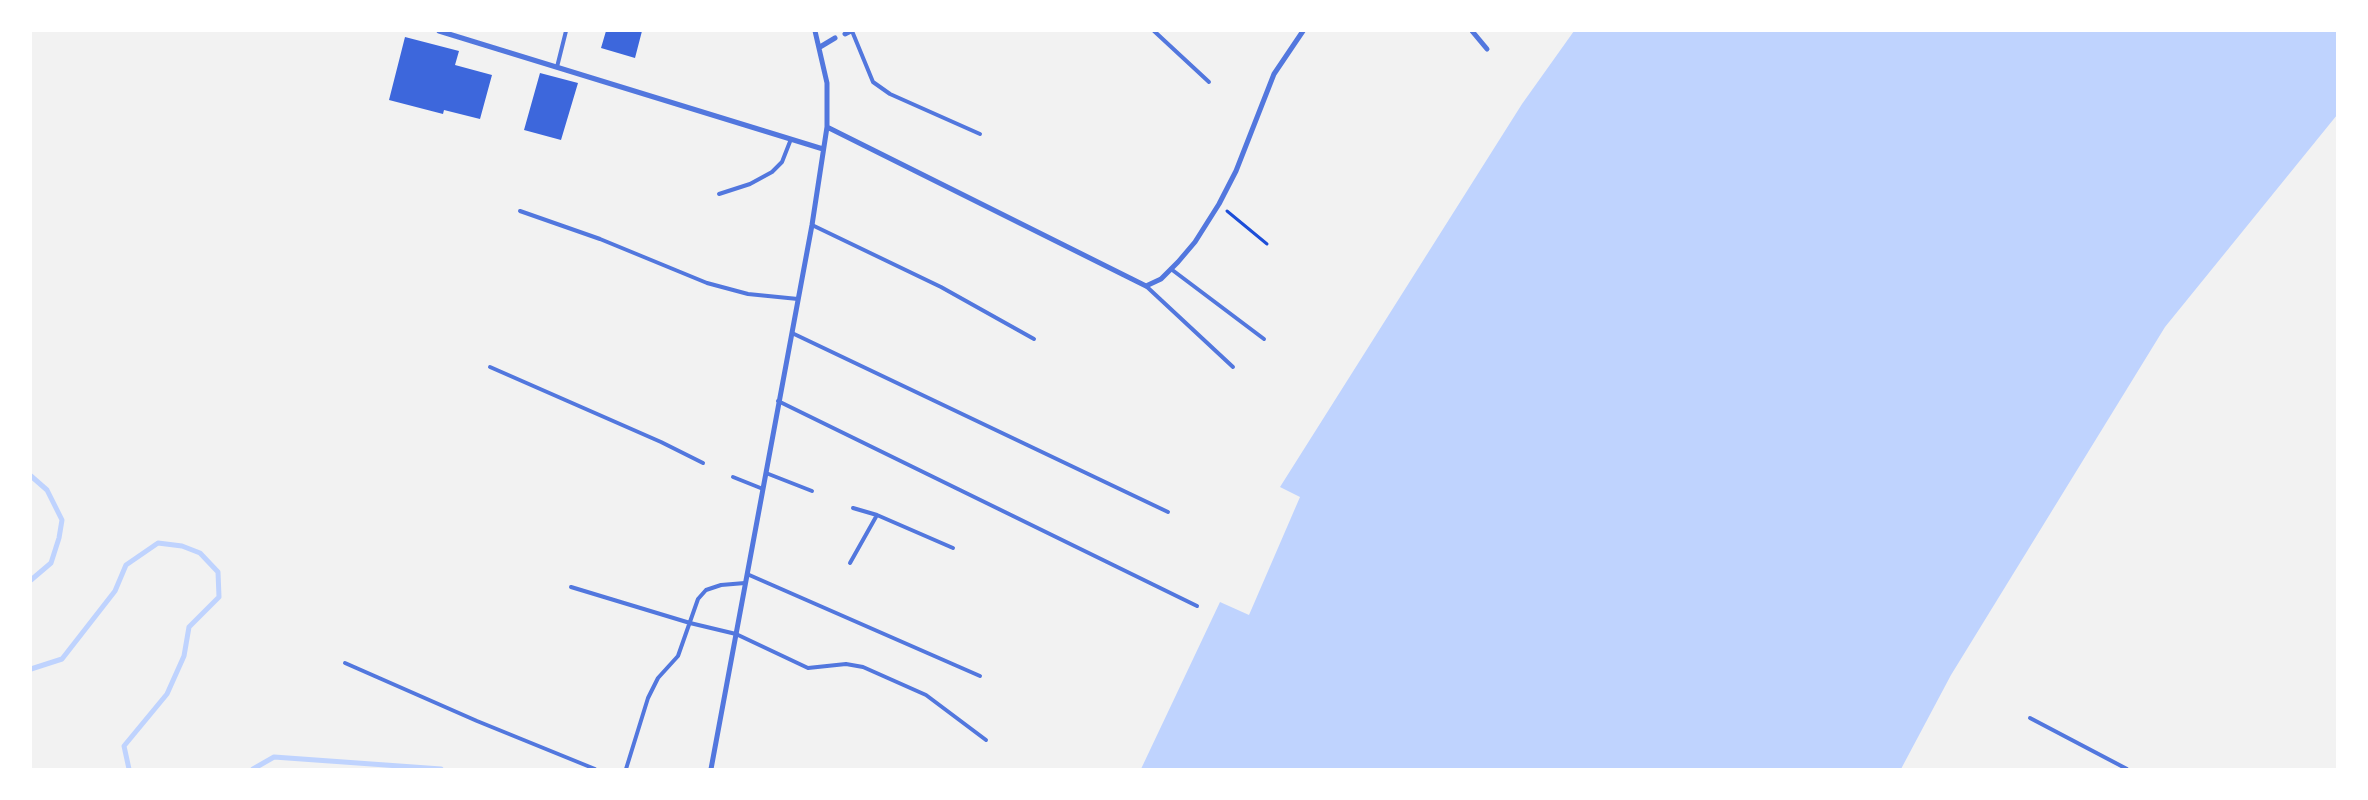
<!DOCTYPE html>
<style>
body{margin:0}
#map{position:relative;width:2368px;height:800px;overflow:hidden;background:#f2f2f2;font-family:Inter,sans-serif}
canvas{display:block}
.frame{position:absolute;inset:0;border:32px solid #fff;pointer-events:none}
</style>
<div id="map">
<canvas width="2368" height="800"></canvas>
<div class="frame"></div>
</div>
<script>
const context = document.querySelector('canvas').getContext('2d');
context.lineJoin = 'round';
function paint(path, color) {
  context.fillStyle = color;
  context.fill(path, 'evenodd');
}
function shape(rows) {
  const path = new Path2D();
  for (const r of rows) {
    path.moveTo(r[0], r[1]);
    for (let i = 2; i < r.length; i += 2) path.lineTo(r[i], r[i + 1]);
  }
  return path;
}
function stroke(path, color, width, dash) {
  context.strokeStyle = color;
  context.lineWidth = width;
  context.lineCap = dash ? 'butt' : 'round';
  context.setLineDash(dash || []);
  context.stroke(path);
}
paint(shape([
 [1574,31,2337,31,2337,115,2165,327,1951,675,1901,769,1141,769,1220,602,1249,615,1300,497,1280,487,1522,104]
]), '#bfd3fe');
stroke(shape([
 [31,476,47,490,62,520,59,538,51,563,31,580],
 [31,669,62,659,115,591,126,565,158,543,182,546,200,553,218,572,219,597,189,627,184,656,167,694,124,746,129,769],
 [253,769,274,757,441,769]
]), '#bfd3fe', 5);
paint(shape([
 [606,31,642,31,635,58,601,48],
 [405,37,459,51,455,65,492,75,480,119,444,110,443,114,389,100],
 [540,73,578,83,561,140,524,130]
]), '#3d67dc');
stroke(shape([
 [1227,211,1267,244]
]), '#1d4ed8', 3);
stroke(shape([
 [852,31,873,82,890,94,980,134],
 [1154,31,1209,82],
 [557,67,566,31],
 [719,194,750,184,772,172,782,162,791,139],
 [520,211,600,239,707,283,748,294,798,299],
 [812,225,941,287,1034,339],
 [1171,269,1264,339],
 [1146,286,1233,367],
 [792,333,1168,512],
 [490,367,661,442,703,463],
 [778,401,1197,606],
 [766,473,812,491],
 [733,477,763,489],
 [853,508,877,515,953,548],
 [850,563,877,515],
 [747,574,980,676],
 [571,587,690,623,736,634,808,668,846,664,863,667,926,695,986,740],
 [345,663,477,721,595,769],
 [2030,718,2127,769],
 [626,769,648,698,658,678,678,656,698,599,706,590,721,585,745,583]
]), '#5277de', 4);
stroke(shape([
 [439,31,823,149],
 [1472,31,1487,49],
 [845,34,851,31],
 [820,47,835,38],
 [827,127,1146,286,1161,279,1178,262,1195,242,1219,204,1236,171,1274,74,1303,31],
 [711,769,812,225,827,127,827,83,815,31]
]), '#5277de', 5);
</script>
